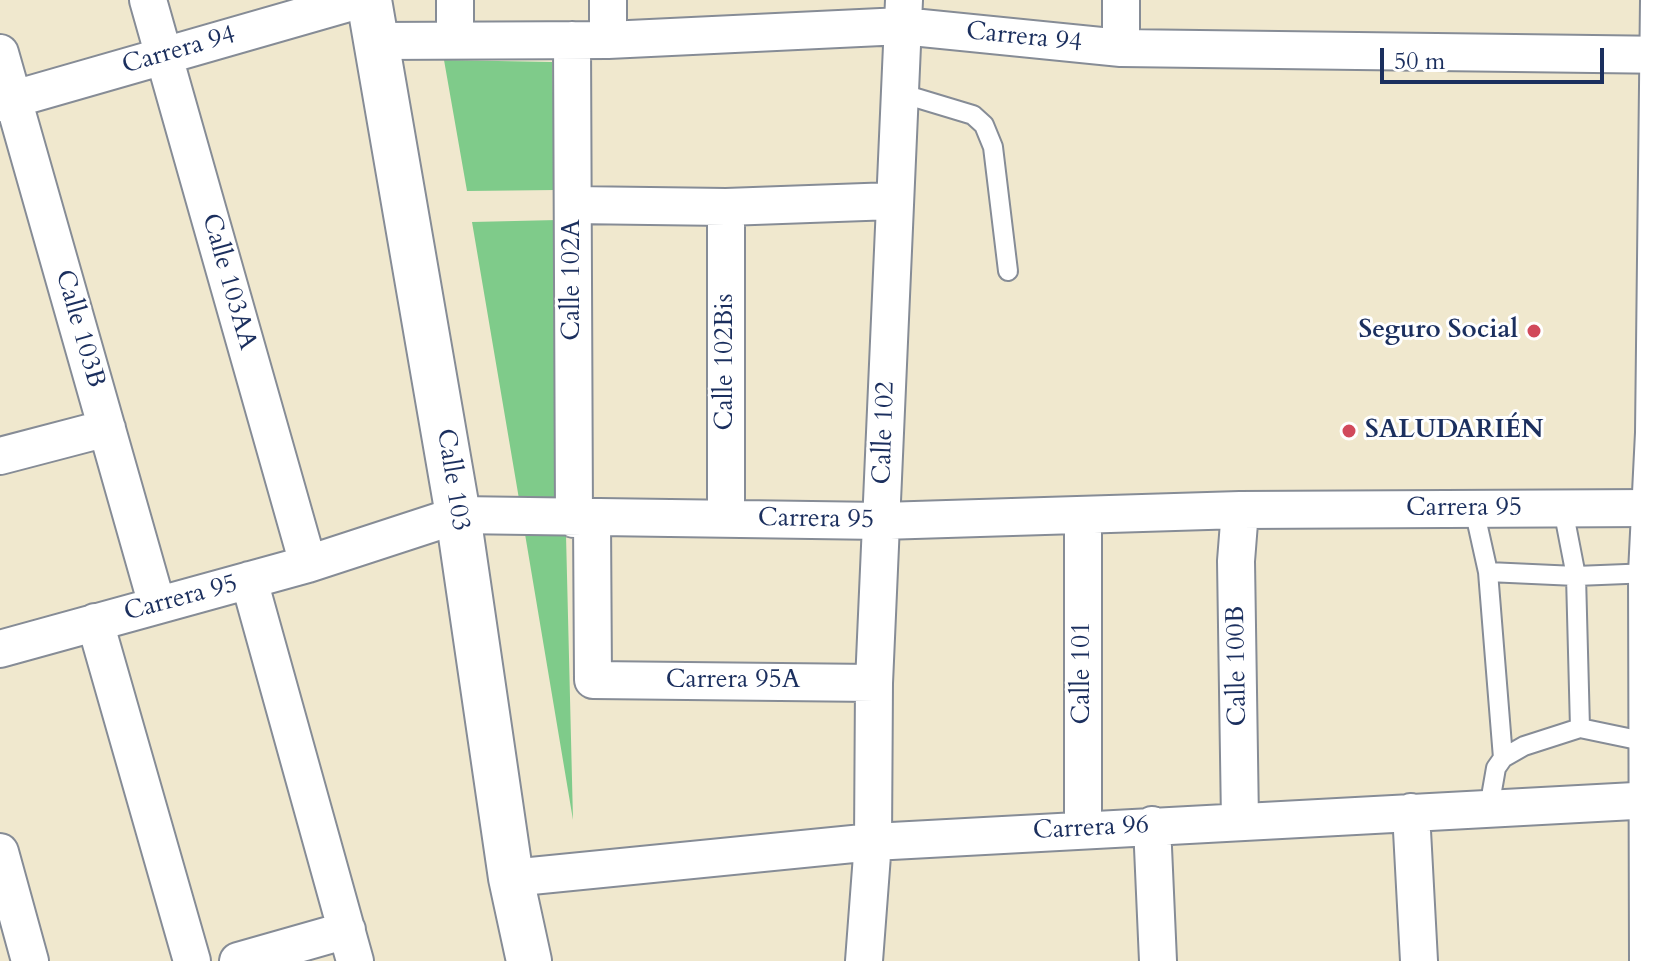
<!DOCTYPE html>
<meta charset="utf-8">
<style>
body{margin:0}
#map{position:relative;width:1672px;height:961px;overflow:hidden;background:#f0e8ce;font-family:Cardo,serif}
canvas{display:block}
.scale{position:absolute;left:1380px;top:48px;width:224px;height:36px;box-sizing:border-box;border:4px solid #1b2f5e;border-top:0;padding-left:10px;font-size:24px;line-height:28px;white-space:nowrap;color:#1b2f5e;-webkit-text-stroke:6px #fff;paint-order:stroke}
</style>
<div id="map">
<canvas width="1672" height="961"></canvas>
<div class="scale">50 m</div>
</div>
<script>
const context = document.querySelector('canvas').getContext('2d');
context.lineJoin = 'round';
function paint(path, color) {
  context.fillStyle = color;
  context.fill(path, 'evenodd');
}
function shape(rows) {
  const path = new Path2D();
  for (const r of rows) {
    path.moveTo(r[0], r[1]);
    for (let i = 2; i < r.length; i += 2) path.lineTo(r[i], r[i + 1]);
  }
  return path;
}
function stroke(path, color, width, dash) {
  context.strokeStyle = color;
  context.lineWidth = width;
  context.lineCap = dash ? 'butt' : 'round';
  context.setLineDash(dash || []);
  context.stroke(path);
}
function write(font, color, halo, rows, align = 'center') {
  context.font = font + ' Cardo,serif';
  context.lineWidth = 6;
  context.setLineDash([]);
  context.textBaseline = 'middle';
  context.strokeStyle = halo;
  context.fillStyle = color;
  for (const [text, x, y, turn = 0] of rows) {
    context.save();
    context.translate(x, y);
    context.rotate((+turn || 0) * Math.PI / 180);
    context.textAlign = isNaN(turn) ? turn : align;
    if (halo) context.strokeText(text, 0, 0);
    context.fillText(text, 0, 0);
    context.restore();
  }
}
paint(shape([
 [444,60,552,62,556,190,467,191],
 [557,220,564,499,519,499,472,222],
 [525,534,566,535,573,820]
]), '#7fcb8a');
const lane = shape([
 [900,93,973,115,984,125,993,147,1008,271],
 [1474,509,1488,572,1503,758],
 [1488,572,1576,576,1563,509],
 [1580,728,1576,576,1651,573],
 [1489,808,1496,768,1503,758,1524,746,1580,728,1652,743]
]);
const street = shape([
 [148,0,308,564],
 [608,0,608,40],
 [455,39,455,0],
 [572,40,574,519],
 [376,41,608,40,902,26,1121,48,1672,55],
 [1121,48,1121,0],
 [0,53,157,605],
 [0,103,359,0],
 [573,205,726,207,893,201],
 [0,456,107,428],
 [1240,510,1236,561,1240,821],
 [1083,517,1083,829],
 [726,518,726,207],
 [592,519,593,680,874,683],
 [249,580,355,961],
 [95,622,192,961],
 [0,649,308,564,458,515,882,521,1240,510,1652,508],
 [1411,812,1419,961],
 [1152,825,1158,961],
 [0,852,30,961],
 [511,878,873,842,1672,799],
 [238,961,347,930],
 [864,961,873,842,874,683,904,0]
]);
const secondary = shape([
 [369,0,458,515,511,878,529,961],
 [1652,961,1651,573,1658,433,1663,0]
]);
stroke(lane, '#868c96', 22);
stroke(street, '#868c96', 40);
stroke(secondary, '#868c96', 48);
stroke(lane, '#fff', 18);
stroke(street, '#fff', 36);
stroke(secondary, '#fff', 44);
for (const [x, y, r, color] of [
 [1534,331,8,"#d1495b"],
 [1349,431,8,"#d1495b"]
]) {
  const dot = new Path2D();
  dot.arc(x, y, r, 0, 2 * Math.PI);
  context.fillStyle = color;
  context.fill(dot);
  stroke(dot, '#fff', 3);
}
write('26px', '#1b2f5e', '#fff', [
 ["Carrera 94",1024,38,6],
 ["Carrera 94",179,51,-16],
 ["Calle 102A",573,280,-90],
 ["Calle 103AA",228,282,74],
 ["Calle 103B",79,329,74],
 ["Calle 102Bis",726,362,-90],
 ["Calle 102",885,433,-88],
 ["Calle 103",452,480,81],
 ["Carrera 95",1464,509],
 ["Carrera 95",816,520,1],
 ["Carrera 95",181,599,-15],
 ["Calle 100B",1238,666,-91],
 ["Calle 101",1083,673,-90],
 ["Carrera 95A",733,681],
 ["Carrera 96",1091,829,-3]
]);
write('bold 26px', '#1b2f5e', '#fff', [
 ["Seguro Social",1518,331],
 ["SALUDARIÉN",1365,431,"left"]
], 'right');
</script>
